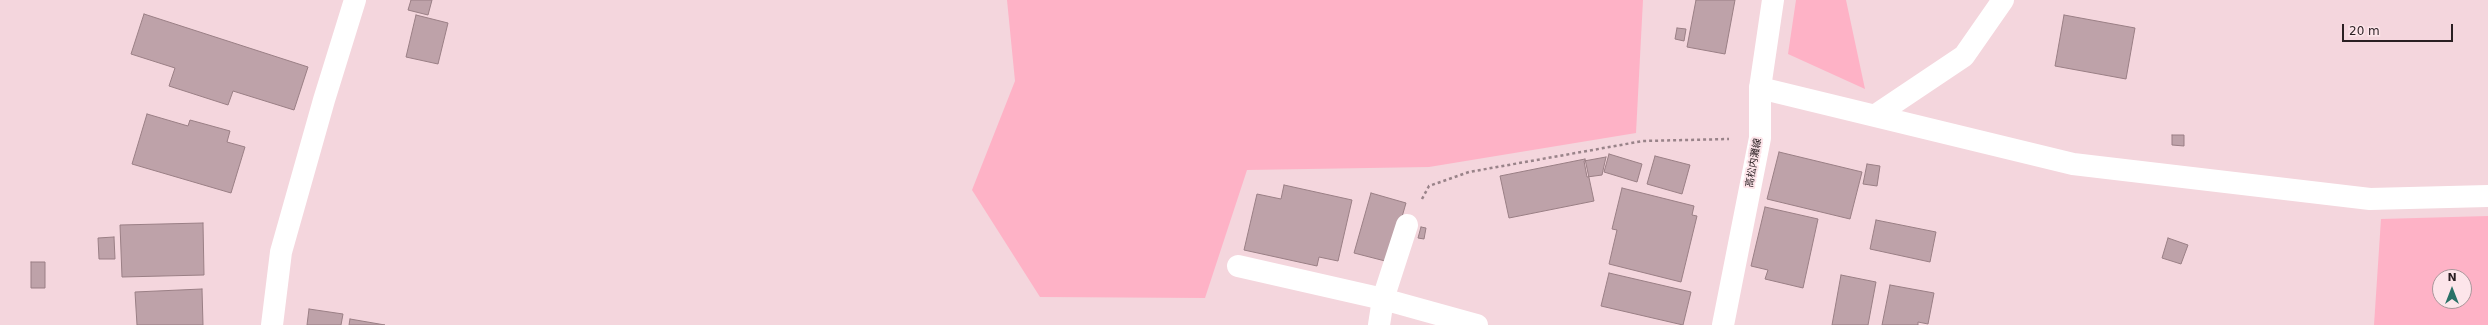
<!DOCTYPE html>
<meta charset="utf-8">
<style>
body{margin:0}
#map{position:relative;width:2488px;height:325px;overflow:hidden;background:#f4d6dd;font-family:"DejaVu Sans",sans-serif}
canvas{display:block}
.north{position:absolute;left:2432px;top:269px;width:40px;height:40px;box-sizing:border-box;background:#fde5ea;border:1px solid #a9969a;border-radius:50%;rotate:0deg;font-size:11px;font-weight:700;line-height:16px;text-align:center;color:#2a1f22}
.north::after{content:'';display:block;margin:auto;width:14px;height:18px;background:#2a7167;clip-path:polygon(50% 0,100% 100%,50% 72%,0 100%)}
.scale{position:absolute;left:2342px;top:24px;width:111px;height:18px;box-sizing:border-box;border:2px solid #2a1f22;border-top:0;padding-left:5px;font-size:12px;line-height:14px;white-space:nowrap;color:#2a1f22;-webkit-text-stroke:3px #fde5ea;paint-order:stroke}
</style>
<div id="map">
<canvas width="2488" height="325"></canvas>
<div class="north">N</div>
<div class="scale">20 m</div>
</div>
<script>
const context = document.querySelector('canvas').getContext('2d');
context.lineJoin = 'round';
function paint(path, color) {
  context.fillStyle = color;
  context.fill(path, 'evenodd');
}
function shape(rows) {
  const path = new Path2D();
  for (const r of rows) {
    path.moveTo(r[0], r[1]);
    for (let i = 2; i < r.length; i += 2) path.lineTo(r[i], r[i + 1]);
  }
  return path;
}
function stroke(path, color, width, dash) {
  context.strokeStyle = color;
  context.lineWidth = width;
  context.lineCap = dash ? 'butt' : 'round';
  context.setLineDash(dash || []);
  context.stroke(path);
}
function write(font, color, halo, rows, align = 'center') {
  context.font = font + ' "DejaVu Sans","Noto Sans JP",sans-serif';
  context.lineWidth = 4;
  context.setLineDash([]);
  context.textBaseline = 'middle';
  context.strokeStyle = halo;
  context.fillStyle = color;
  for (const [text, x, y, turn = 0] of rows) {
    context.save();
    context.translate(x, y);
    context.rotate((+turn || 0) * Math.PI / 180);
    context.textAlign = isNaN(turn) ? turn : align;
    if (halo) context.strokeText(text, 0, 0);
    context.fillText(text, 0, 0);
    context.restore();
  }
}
paint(shape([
 [1007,0,1643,0,1636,133,1429,167,1247,170,1205,298,1040,297,972,190,1015,81],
 [1796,0,1846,0,1865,89,1788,54],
 [2488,216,2488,325,2374,325,2381,219],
 [2440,277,2464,277,2464,301,2440,301]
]), '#feb2c6');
const building = shape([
 [411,0,432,0,428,15,408,10,411,0],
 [1696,0,1735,0,1725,54,1687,47,1696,0],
 [144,14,308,67,294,110,233,91,228,105,169,86,175,68,131,54,144,14],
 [416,15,448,23,438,64,406,57,416,15],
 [2064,15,2135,28,2126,79,2055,66,2064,15],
 [1677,28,1686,29,1684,41,1675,39,1677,28],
 [147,114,188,126,190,120,230,131,227,142,245,147,231,193,132,164,147,114],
 [2172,135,2184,135,2184,146,2172,145,2172,135],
 [1779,152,1862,172,1850,219,1767,199,1779,152],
 [1609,154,1642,164,1637,182,1604,172,1609,154],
 [1655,156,1690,165,1682,194,1647,184,1655,156],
 [1606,157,1602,175,1587,177,1584,161,1606,157],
 [1585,159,1594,201,1509,218,1500,176,1585,159],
 [1867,164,1880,166,1877,186,1863,184,1867,164],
 [1284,185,1352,200,1338,261,1319,257,1317,266,1244,250,1257,194,1281,199,1284,185],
 [1622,188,1694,206,1692,215,1697,216,1681,282,1609,264,1617,230,1612,229,1622,188],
 [1371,193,1406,203,1389,262,1354,253,1371,193],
 [1765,207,1818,219,1803,288,1765,279,1768,270,1751,266,1765,207],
 [1876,220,1936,232,1930,262,1870,249,1876,220],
 [203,223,204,275,122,277,120,225,203,223],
 [1421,227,1426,228,1424,239,1418,238,1421,227],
 [114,237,115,259,99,259,98,238,114,237],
 [2168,238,2188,245,2181,264,2162,258,2168,238],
 [31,262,45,262,45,288,31,288,31,262],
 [1609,273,1691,292,1683,325,1601,306,1609,273],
 [1841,275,1876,282,1868,325,1832,325,1841,275],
 [1890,285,1934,293,1928,324,1918,322,1918,325,1882,325,1890,285],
 [202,289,203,325,137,325,135,292,202,289],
 [309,309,343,314,341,325,307,325,309,309],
 [350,319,385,325,349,325,350,319]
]);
paint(building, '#bea2a9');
stroke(building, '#9a7f85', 1);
stroke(shape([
 [1422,199,1429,186,1469,172,1643,141,1729,139]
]), '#998389', 2.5, [3, 3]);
stroke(shape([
 [1760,88,2073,164,2370,199,2488,196],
 [1876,115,1964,56,2003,0],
 [1238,266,1383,299,1477,325],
 [272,325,281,252,324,100,355,0],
 [1379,325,1383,299,1407,225]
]), '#fff', 22);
stroke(shape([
 [1723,325,1760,138,1760,88,1773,0]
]), '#fff', 22);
write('10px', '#2a1f22', '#fde5ea', [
 ["高松内灘線",1754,163,-80]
]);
</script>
